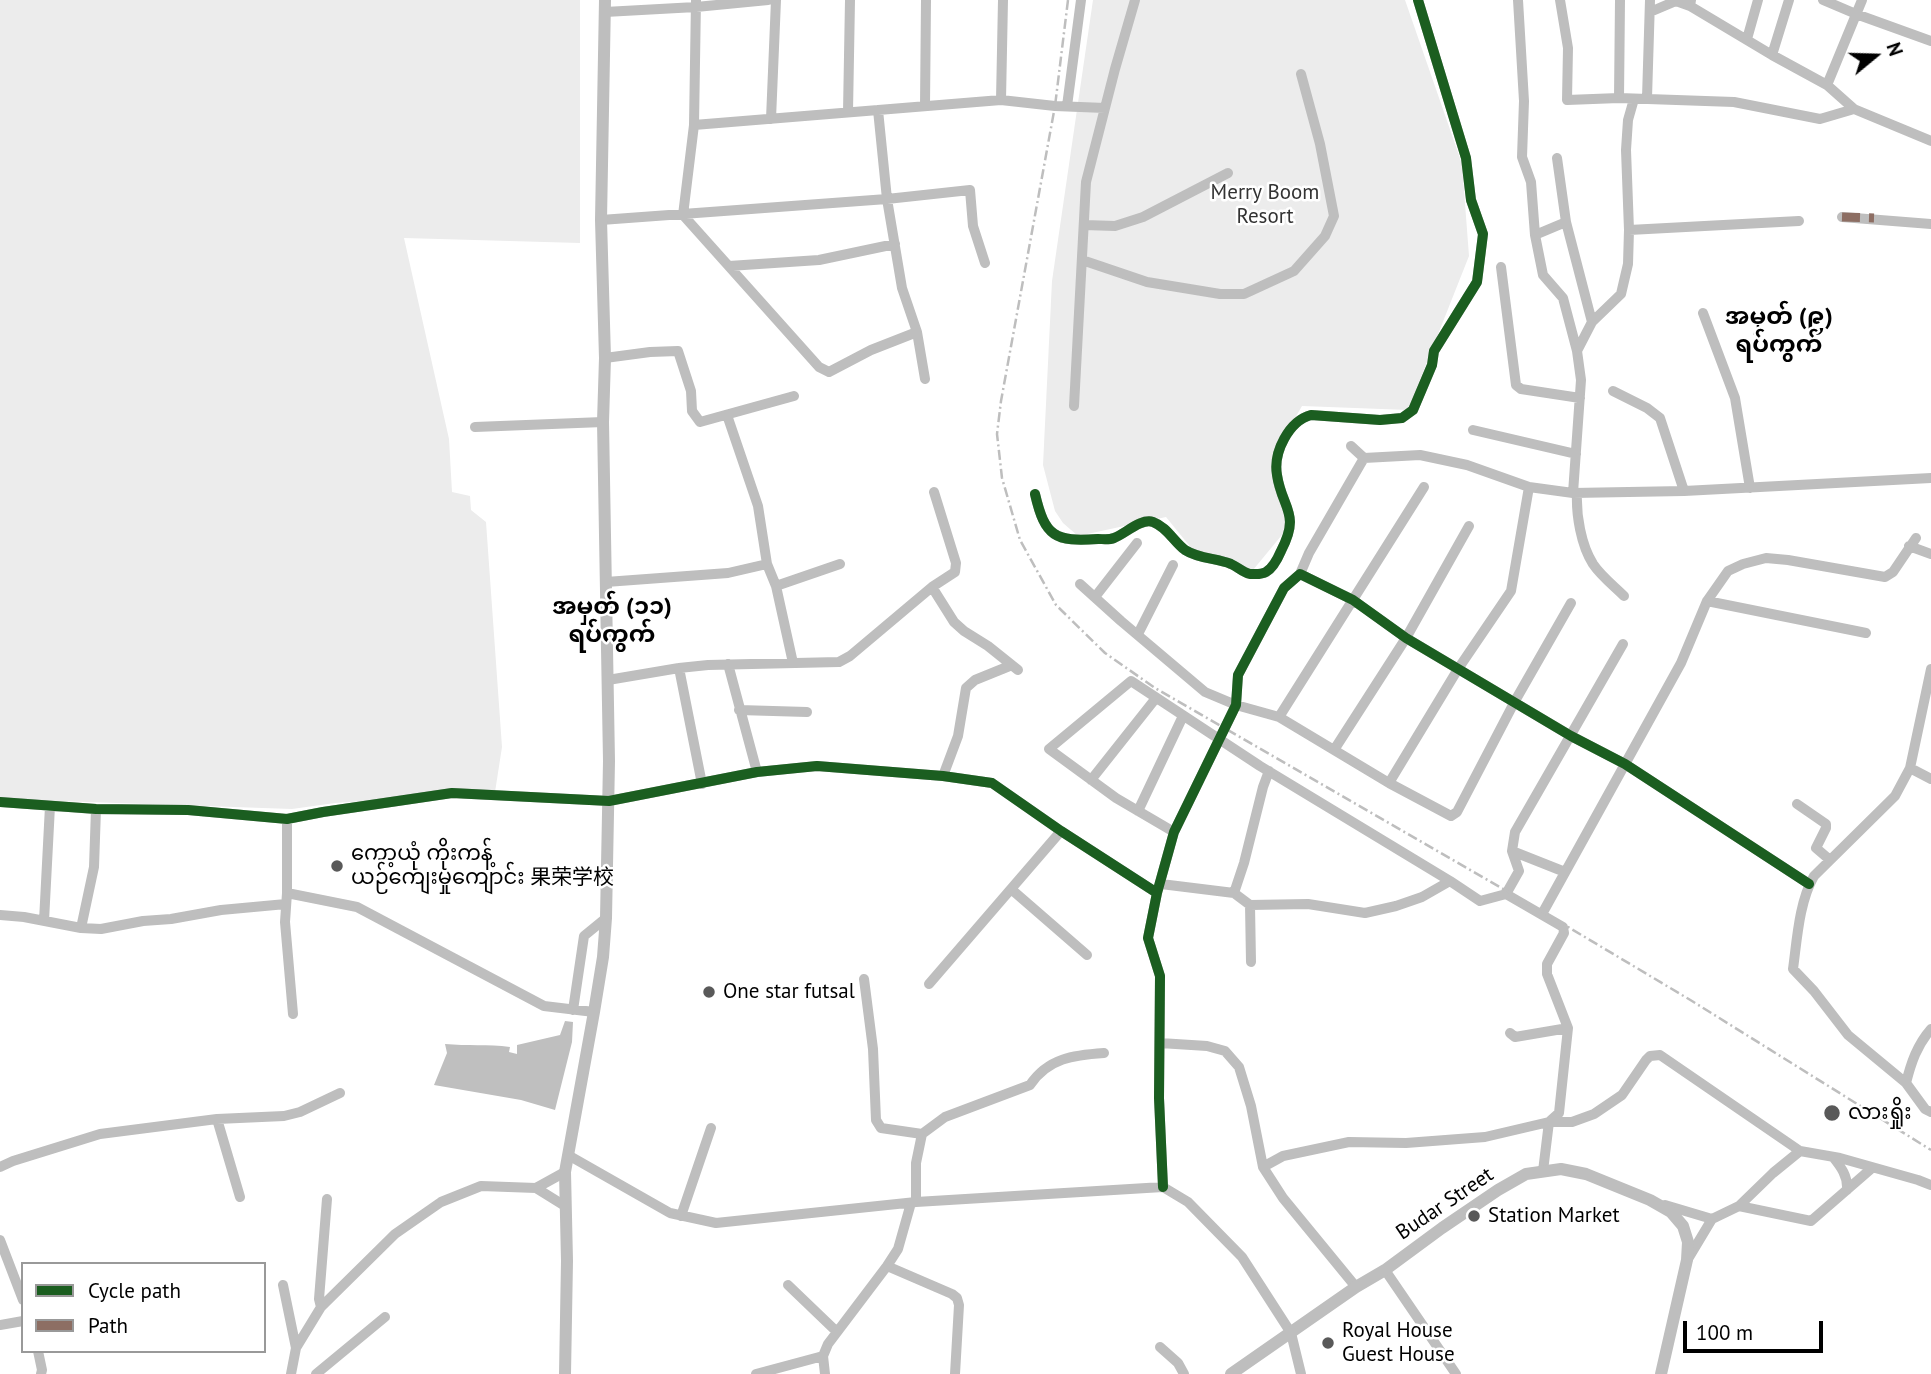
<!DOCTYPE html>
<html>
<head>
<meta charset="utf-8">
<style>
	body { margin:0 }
	#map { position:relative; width:1931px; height:1374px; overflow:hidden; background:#fff; font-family:"PT Sans",sans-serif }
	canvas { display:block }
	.legend { position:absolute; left:21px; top:1262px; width:245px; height:91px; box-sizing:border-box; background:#fff; border:2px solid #999; margin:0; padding:9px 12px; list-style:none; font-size:21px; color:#000 }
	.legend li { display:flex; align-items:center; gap:14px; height:35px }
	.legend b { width:35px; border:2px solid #999 }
	.north { position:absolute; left:1840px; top:21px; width:70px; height:70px; -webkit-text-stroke:5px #fff; paint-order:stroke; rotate:71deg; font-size:19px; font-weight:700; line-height:28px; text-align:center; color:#000 }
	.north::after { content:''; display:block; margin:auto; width:24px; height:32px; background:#000; clip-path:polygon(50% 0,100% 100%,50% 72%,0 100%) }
	.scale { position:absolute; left:1683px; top:1321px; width:140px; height:32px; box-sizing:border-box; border:4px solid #000; border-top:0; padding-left:9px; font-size:21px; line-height:24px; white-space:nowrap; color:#000; -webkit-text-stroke:5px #fff; paint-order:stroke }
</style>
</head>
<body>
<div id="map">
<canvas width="1931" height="1374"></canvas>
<ul class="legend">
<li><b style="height:9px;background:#1b5e20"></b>Cycle path</li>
<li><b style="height:9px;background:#8d6e63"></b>Path</li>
</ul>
<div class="north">N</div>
<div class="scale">100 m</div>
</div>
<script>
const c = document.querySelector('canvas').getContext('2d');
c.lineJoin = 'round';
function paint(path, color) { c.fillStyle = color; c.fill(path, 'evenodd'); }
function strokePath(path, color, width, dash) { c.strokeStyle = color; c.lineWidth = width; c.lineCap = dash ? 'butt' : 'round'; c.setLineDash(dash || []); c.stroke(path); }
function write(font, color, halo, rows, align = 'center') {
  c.font = font + ' "PT Sans","Noto Sans SC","Noto Sans Myanmar",sans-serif'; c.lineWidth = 5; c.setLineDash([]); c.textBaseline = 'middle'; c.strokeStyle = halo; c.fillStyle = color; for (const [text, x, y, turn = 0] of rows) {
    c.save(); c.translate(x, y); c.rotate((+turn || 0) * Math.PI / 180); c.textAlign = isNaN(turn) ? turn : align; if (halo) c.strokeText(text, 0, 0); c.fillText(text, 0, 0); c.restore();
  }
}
paint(new Path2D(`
	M0,0H580V243L404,238L449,439L452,492L470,496L471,510L486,522L502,747L495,792L335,803L292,809L0,799Z
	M1093,0H1405L1462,164L1469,256L1408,410L1302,406L1279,446L1286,530L1253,570L1192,549L1166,517L1078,536L1063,523L1055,511L1043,465L1052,281Z`), '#ececec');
paint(new Path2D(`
	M565,1021L573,1022L572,1042L555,1110L521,1100L434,1085L447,1053L445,1044C467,1046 488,1044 510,1047L509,1052L517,1054V1045L560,1035Z`), '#bfbfbf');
strokePath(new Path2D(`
	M696,0L694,125L683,215L819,367L829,372L871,350L917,332
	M1518,0L1524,101L1522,157L1531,182L1535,235L1566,222
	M1560,0L1568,48L1567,100L1619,98
	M1620,0L1619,98L1734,102L1820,119L1854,109
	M1691,0L1690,6L1772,55L1827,85L1854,109L1931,141
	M1823,0L1856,14L1931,41
	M605,12L696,7L768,0
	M1650,12L1676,1L1690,6
	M1747,39L1758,0
	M1772,55L1789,0
	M1827,85L1862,0
	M1647,98L1650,0
	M1001,100L1003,0
	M925,106L926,0
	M1067,106L1081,0
	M878,110L887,199L902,288L917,332L925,379
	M848,112L850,0
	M771,119L776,0
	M694,125L1001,100L1055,106L1105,108
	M1557,158L1566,222L1592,322
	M1842,217L1931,224
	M601,220L887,199L970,190L973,226L985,263
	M1084,225L1115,226L1143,217L1228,173
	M1629,230L1799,221
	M1535,235L1543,275L1563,298L1577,351L1581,380L1573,493L1684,491L1931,478
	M1082,260L1147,282L1220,294H1244L1294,271L1325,236L1334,216L1320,144L1301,74
	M729,266L819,260L895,244
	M1501,267L1516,385L1521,389L1580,398
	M1703,313L1735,398L1750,488
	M1577,351L1592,322L1621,294L1628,264L1629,230L1626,150L1628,120L1634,99
	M605,358L650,352L678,351L691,391L692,411L700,422L794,396
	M1613,391L1647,408L1660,418L1684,491
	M1074,406L1086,182L1115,69L1135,0
	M727,415L758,506L767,564L776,586L793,663
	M475,427L603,422
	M1473,430L1576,454
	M1351,446L1364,458L1420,455L1467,465L1529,487L1573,493
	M1577,493C1576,515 1581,545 1593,564C1601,576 1614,586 1624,596
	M1035,494C1045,537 1055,542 1098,539C1103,539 1109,540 1114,538C1125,534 1141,518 1153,522C1167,527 1174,542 1185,550C1199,559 1216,558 1231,564C1238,567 1242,572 1250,574C1255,574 1261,575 1266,572C1273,568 1278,558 1281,551C1301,513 1282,509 1277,475C1273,452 1289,421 1311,415L1380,420L1402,418L1413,410L1432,365L1434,351L1477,282L1483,234L1471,200L1466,158L1418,0
	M1909,546L1931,554
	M1300,574L1309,553L1364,458
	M606,582L728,573L767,564
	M1080,584L1121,621L1205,692L1236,705L1279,717L1389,783L1451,816L1457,812L1515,701L1571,603
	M776,586L840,564
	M932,587L954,622L964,631L988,646L1018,670
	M1095,597L1137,543
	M1707,601L1866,633
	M1138,634L1173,565
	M728,664L757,772
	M679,668L702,784
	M1931,669L1910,768L1895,796L1814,876C1799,902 1797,940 1793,969L1814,991L1848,1035L1906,1083L1925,1109L1931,1112
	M608,680L679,668L708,665L839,662L850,656L932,587L955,572L956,563L934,492
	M739,710L807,712
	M1279,717L1424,487
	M1334,750L1406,638L1469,526
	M1910,768L1931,779
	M943,776L958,736L966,688L975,680L1012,665
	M1091,780L1156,698
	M1389,783L1458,669L1511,591L1529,487
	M0,802L96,809L188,810L287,819L323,812L452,793L609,801L757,772L817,766L943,776L992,783L1061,831L1157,893
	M1797,804L1826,824V828L1816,848L1830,860
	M1138,811L1183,716
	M287,819V893L285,922L293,1014
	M1174,832L1116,798L1049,749L1131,681L1260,766L1450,881
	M1512,851L1565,872
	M1161,884L1234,893L1250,905L1308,904L1365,913L1396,906L1422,897L1450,881L1480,901L1506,894L1563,927L1564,933L1547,964V974L1568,1028L1559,1113L1549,1122L1543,1171
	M1011,889L1087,955
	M287,893L357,907L544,1006L594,1012
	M1234,893L1244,863L1263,787L1269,771
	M1506,894L1519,871L1512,851L1515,832L1623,644
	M1250,905L1251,962
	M1542,914L1681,663L1707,601L1728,571L1743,564L1766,558L1788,560L1885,577L1893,572L1916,538
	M0,915L24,917L81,928L101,929L143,921L171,919L221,910L286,904
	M44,921L50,806
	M81,928L94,867L96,809
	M864,979L873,1049L876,1120L881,1128L922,1134
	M929,984L1061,831
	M573,1010L584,936L606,918
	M1510,1033L1515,1037L1521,1036L1568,1028
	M1160,1043L1207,1046L1225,1051L1239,1067L1251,1106L1263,1167L1283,1198L1356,1287
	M1906,1083C1911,1063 1917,1045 1931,1029
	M217,1119L240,1197
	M568,1155L670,1213L716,1223L916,1202L1163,1187L1188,1202L1242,1257L1291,1333L1301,1374
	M1833,1157C1841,1167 1848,1176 1847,1190
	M0,1167L13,1161L100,1134L217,1119L284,1116L300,1112L340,1093
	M1263,1167L1283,1156L1349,1142L1406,1143L1485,1137L1549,1122H1572L1594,1114L1622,1095L1646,1060L1650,1056L1660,1055L1800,1151
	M1163,1187L1159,1098L1160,976L1148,938L1157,893L1174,832L1236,705L1238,675L1284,588L1300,574L1353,600L1406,638L1571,736L1625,764L1809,884
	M916,1202V1163L922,1134L945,1117L1030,1085C1048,1058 1074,1055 1104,1053
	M1665,1205L1712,1219L1739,1206L1773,1173L1800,1151L1840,1158L1918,1180L1931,1185
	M565,1206L536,1188L565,1172
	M1739,1206L1811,1221L1872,1168
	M681,1216L711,1128
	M0,1240L23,1300
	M1688,1259L1712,1219
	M887,1266L952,1294L957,1298L959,1305L955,1374
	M1385,1270L1456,1374
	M283,1285L296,1348
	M788,1285L837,1332
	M321,1307L319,1299L327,1199
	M0,1325L23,1321
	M1160,1347L1178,1363L1184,1374
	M38,1351L42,1370L41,1374
	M291,1374L296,1348L321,1307L395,1234L441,1202L481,1186L536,1188
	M316,1374L385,1317
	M756,1374L823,1356
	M825,1374L823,1356L828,1344L887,1266L898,1249L911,1203`), '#bebebe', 10);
strokePath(new Path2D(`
	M565,1374L567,1261L565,1172L594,1012L603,957L606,918L609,761L603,422L605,358L601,220L605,0
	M1231,1374L1356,1287L1385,1270L1442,1228L1498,1190L1526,1174L1561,1169L1586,1174L1650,1200L1671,1212L1683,1226L1688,1242L1687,1260L1661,1374`), '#bebebe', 12);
strokePath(new Path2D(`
	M1068,0L1055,106L1001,401L997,434L1002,478L1020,540L1056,605L1105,653L1155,688L1543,912L1692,1001L1931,1150`), '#bebebe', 2.5, [10, 3.5, 2, 3.5]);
strokePath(new Path2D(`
	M1842,217L1874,218`), '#8d6e63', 9, [18, 9]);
strokePath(new Path2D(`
	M1035,494C1045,537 1055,542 1098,539C1103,539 1109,540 1114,538C1125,534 1141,518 1153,522C1167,527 1174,542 1185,550C1199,559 1216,558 1231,564C1238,567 1242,572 1250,574C1255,574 1261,575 1266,572C1273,568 1278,558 1281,551C1301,513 1282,509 1277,475C1273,452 1289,421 1311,415L1380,420L1402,418L1413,410L1432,365L1434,351L1477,282L1483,234L1471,200L1466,158L1418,0
	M0,802L96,809L188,810L287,819L323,812L452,793L609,801L757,772L817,766L943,776L992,783L1061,831L1157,893
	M1163,1187L1159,1098L1160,976L1148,938L1157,893L1174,832L1236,705L1238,675L1284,588L1300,574L1353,600L1406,638L1571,736L1625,764L1809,884`), '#1b5e20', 10);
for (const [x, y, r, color] of [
	[337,866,7,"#595959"],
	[709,992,7,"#595959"],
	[1832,1113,9,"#595959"],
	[1474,1216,7,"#595959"],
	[1328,1343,7,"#595959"]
]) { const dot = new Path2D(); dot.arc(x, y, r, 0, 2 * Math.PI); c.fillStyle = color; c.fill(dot); strokePath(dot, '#fff', 2.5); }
write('21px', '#333', '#fff', [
	["Merry Boom",1265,193],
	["Resort",1265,217]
]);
write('21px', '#000', '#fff', [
	["ကော့ယုံ ကိုးကန့်",351,854],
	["ယဉ်ကျေးမှုကျောင်း 果荣学校",351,878],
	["One star futsal",723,992],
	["လားရှိုး",1848,1113],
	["Station Market",1488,1216],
	["Royal House",1342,1331],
	["Guest House",1342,1355]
], 'left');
write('21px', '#000', '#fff', [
	["Budar Street",1445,1204,-34]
]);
write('bold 24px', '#000', '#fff', [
	["အမှတ် (၉)",1779,317],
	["ရပ်ကွက်",1779,345],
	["အမှတ် (၁၁)",612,607],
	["ရပ်ကွက်",612,635]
]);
</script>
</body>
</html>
